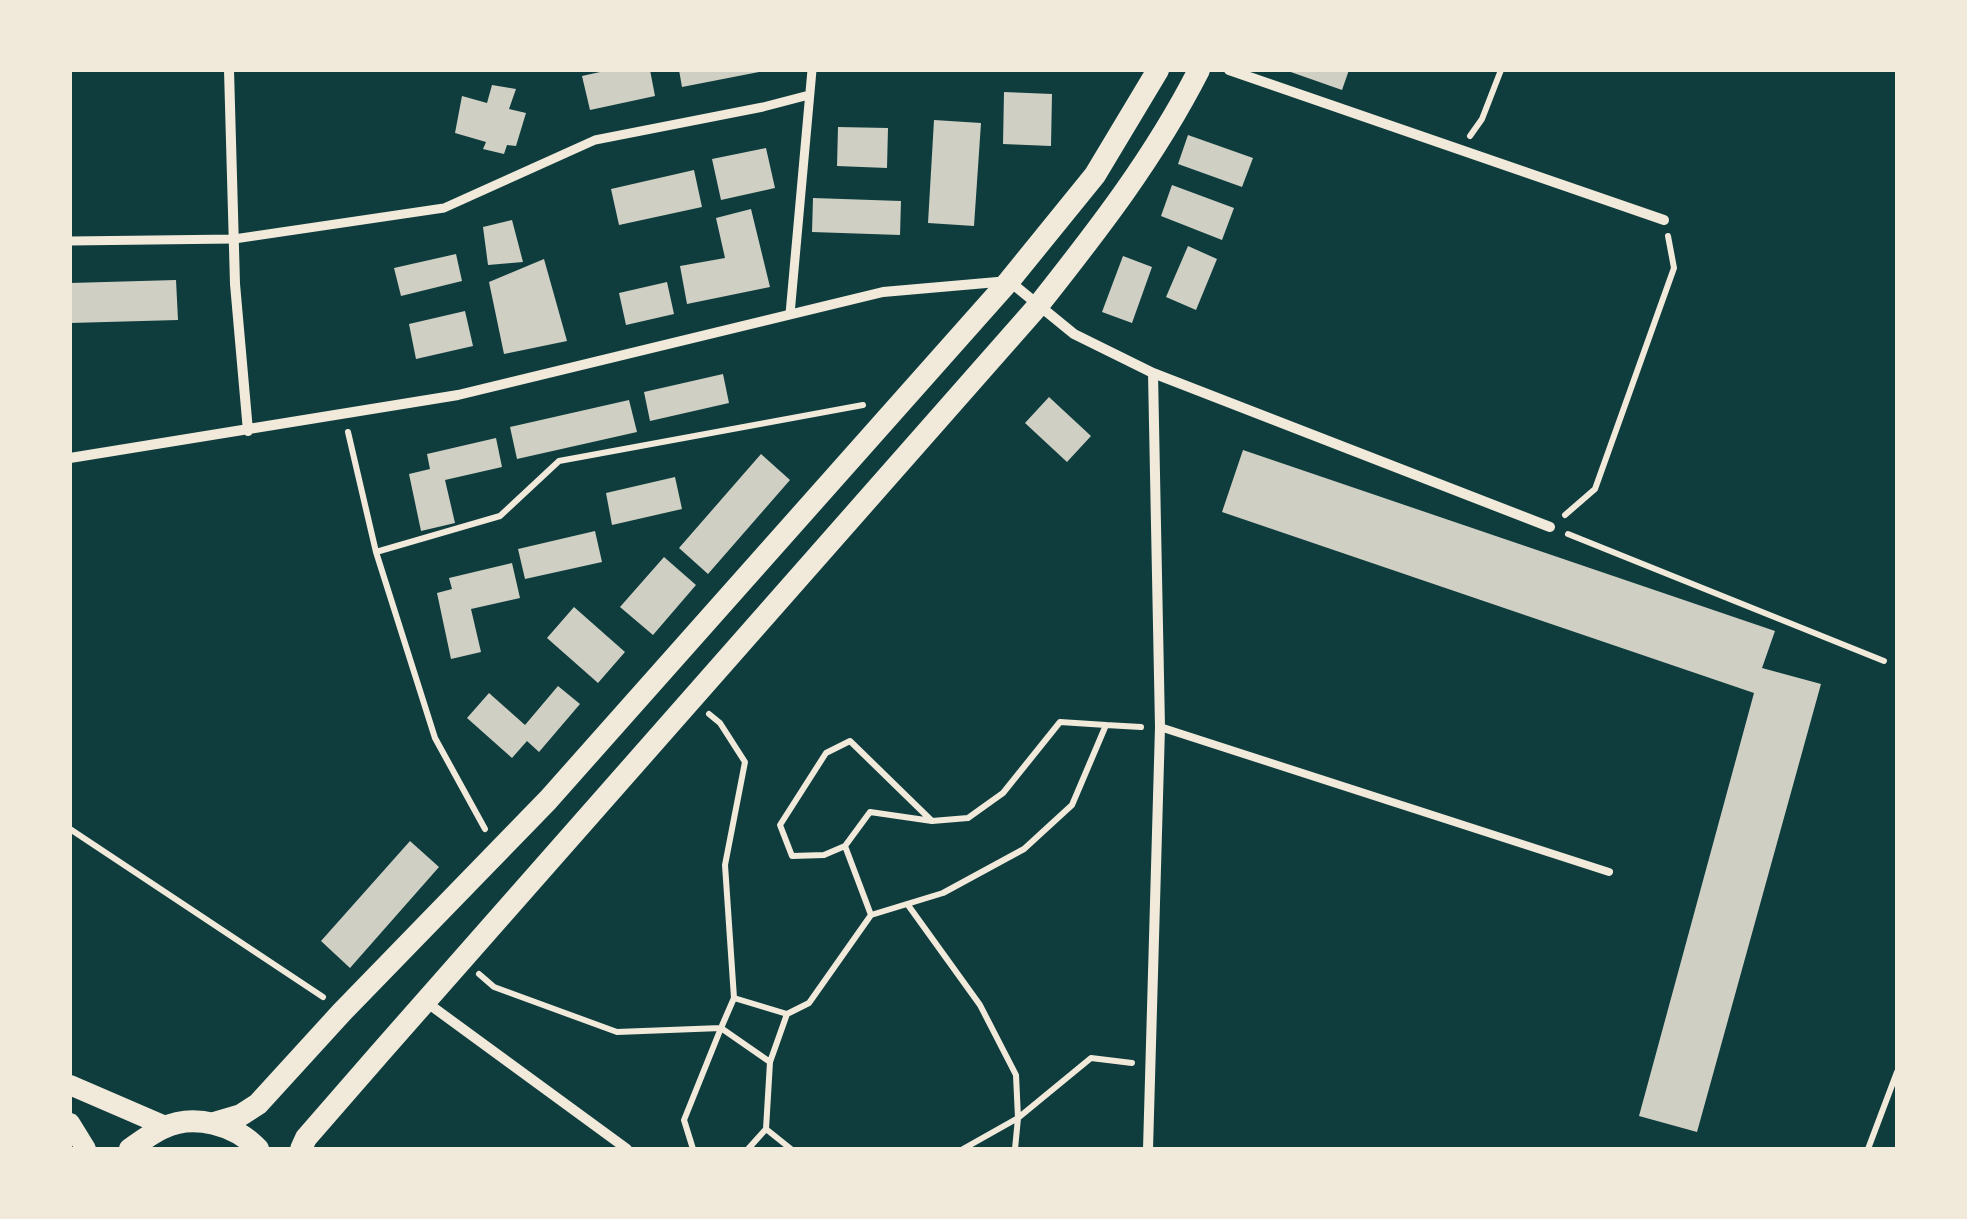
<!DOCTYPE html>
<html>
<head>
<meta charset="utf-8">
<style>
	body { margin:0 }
	#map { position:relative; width:1967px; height:1219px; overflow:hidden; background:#0f3d3e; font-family:Merriweather,serif }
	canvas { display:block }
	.frame { position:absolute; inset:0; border:72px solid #f1e9da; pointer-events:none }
</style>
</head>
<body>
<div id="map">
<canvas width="1967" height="1219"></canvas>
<div class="frame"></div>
</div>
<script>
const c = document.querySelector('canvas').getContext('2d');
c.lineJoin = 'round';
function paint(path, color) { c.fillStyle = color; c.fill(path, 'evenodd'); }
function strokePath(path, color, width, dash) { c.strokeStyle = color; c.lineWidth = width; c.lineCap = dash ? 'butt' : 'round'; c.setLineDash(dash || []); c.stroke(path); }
paint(new Path2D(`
	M609,70H650L655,96L590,110L582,76Z
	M679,70H759V72L682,87Z
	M1285,70H1349L1342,90Z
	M492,85L516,89L509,109L526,113L516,146L507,145L504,154L483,149L486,142L455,133L462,96L487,103Z
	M1004,92L1052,94L1051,146L1003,144Z
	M934,120L981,123L974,226L928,223Z
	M838,127L888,128L887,168L837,166Z
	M1188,135L1253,158L1242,187L1178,164Z
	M766,148L775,188L721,200L712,159Z
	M694,170L702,207L619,225L611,189Z
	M1172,185L1234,208L1222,240L1161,216Z
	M813,198L901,201L900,235L812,232Z
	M751,209L770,287L687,304L680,266L725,258L716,218Z
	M512,220L523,262L488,265L483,227Z
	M1188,246L1217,259L1196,310L1166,297Z
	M456,254L462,281L401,296L394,268Z
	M1123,256L1152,267L1132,323L1102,312Z
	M544,259L567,341L504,354L489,282Z
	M176,280L178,320L70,323V283Z
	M667,282L674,314L626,325L619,293Z
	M465,311L473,346L416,359L409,324Z
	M723,374L729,403L650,421L644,392Z
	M1049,397L1091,436L1067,462L1025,423Z
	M629,400L637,432L517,459L510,427Z
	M496,438L502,467L445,480L455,523L421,531L409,474L430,469L427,454Z
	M1243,450L1775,631L1762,668L1821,684L1697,1132L1639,1116L1754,693L1222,512Z
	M761,454L790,480L708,574L679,548Z
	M675,477L682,509L612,525L606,493Z
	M595,531L602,562L525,579L518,549Z
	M664,557L696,585L653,635L620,607Z
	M512,563L520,598L471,609L481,652L451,659L437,593L452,589L449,578Z
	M574,607L625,652L598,683L547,638Z
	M558,686L580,704L539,752L527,741L512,758L467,718L489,693L525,725Z
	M410,841L439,867L350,968L321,941Z`), '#cfcfc3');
strokePath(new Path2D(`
	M1470,136L1482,119L1501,70
	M348,432L376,552
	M1565,515L1595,489L1674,268L1668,236
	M1568,534L1884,661
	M932,821L968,818L1003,793L1060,722L1106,725
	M70,829L323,997
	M485,829L435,738L376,552L500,516L559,461L863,405
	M908,905L980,1005L1016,1075L1018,1118L1015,1149
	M871,915L943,893L1024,849L1072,805L1106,725L1141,727
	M479,974L494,987L617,1032L721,1028L734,998L725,865L745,762L720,723L709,714
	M734,998L787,1014L770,1062
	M787,1014L809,1003L871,915L845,846L824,855L792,856L780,825L826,753L850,741L932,821L870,812L845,846
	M766,1129L791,1149
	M693,1149L684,1120L721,1028L770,1062L766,1129L748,1149
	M963,1149L1018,1118L1091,1058L1132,1063
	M1868,1149L1897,1072`), '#f1e9da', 6);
strokePath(new Path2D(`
	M1160,727L1609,872`), '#f1e9da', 8);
strokePath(new Path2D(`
	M70,241L234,239L444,208L595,140L763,107L809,95
	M790,314L812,70`), '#f1e9da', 9);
strokePath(new Path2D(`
	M229,70L235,284L248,431
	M1229,70L1664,220
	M70,458L458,395L883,292L1009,281L1074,334L1153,373L1550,527
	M426,1002L627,1149
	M1148,1149L1160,727L1153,373`), '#f1e9da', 10);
strokePath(new Path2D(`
	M70,1085L165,1126
	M70,1123L86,1149`), '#f1e9da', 20);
strokePath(new Path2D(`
	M214,1123L241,1115L258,1104L342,1012L548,800L1009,281L1095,175L1158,70
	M130,1149C140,1142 152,1133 163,1128C194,1113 236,1125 258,1149
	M301,1149L306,1138L380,1053L1037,307C1098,230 1154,158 1199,70`), '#f1e9da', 22);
</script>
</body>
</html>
